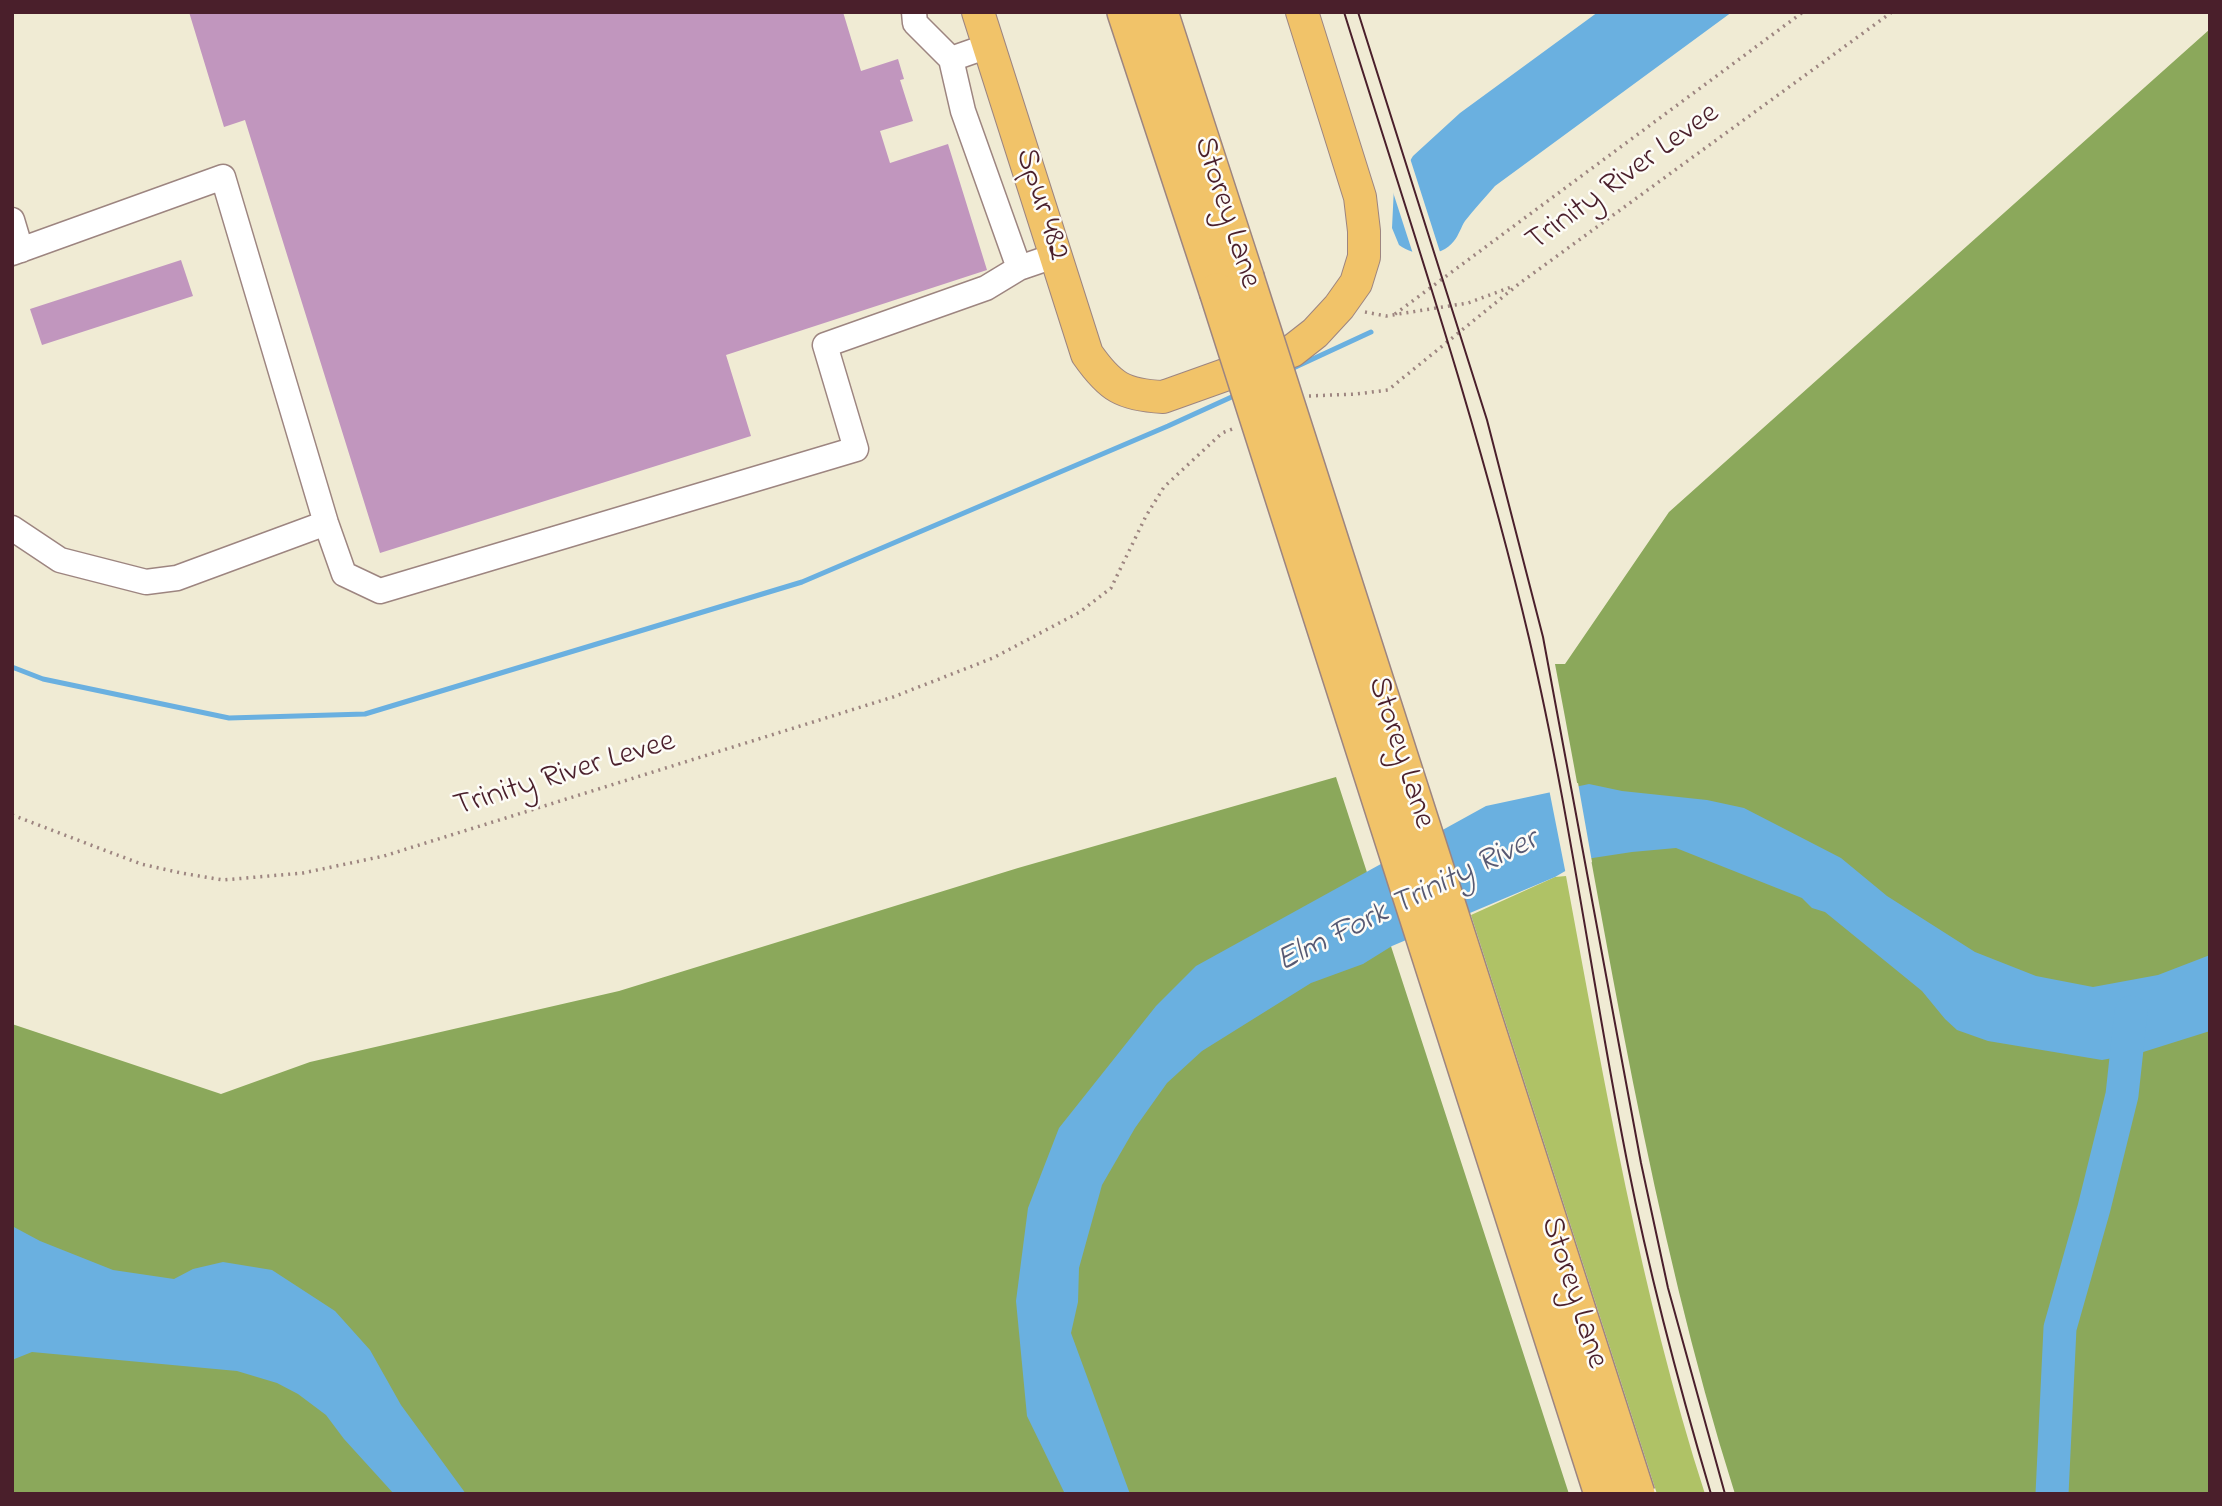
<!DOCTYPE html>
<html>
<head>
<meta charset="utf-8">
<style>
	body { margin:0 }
	#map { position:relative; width:2222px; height:1506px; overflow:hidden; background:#f0ebd4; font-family:"Indie Flower",sans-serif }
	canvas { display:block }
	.frame { position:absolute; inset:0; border:14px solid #4a1f2b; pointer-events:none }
</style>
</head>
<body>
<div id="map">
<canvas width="2222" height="1506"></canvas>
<div class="frame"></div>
</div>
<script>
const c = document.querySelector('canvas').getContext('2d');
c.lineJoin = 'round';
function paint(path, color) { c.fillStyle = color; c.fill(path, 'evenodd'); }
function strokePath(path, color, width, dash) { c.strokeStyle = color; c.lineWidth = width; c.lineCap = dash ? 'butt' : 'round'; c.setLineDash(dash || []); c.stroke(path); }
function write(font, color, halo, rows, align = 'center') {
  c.font = font + ' "Indie Flower",sans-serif'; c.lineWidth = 5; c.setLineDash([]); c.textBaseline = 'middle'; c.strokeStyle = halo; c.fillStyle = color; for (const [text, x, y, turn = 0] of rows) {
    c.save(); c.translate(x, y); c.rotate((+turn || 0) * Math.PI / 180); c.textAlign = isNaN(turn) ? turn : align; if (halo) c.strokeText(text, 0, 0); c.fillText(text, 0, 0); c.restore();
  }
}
paint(new Path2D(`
	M1566,876C1605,1085 1640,1291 1705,1494H1657L1471,915L1555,877Z`), '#afc266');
paint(new Path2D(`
	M2210,29V1494H1735C1650,1224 1608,942 1555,664H1565L1669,512Z
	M1336,777L1569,1494H12V1024L221,1094L310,1062L619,991L1018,868Z`), '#8ba85b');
paint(new Path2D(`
	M1598,12H1732L1495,186C1485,198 1474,209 1465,221C1461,227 1459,235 1454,241C1441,258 1415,257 1399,245L1392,228L1394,187L1413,156L1460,113Z
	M1589,784L1622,791L1707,800L1744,808L1841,858L1887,896L1975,952L2036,976L2093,987L2158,975L2210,955V1031L2140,1053L2102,1060L1988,1041L1957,1030L1945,1019L1922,991L1825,912L1812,908L1802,898L1676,848L1632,852L1586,859L1555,877L1392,946L1363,964L1311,983L1202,1051L1167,1083L1135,1128L1102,1185L1079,1268L1078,1302L1071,1333L1130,1494H1065L1027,1416L1016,1301L1028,1208L1059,1128L1156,1006L1196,966L1486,806Z
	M12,1226L40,1241L113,1270L174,1279L193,1269L223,1262L272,1270L335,1311L370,1350L401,1405L466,1494H394L344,1439L326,1415L298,1394L277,1383L237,1371L32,1352L12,1360Z`), '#6ab0e0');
paint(new Path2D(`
	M1409,155L1441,255L1439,256L1414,257L1391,186Z
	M1578,783L1592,862L1566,875L1549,789Z`), '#f0ebd4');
strokePath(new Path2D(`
	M1289,370L1371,332
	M12,667L43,679L229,718L365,714L802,582L1168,426L1236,395`), '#6ab0e0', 5);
strokePath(new Path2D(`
	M2052,1494L2060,1328L2094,1208L2122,1095L2131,1012`), '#6ab0e0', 33);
paint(new Path2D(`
	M189,12H843L861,71L898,59L904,79L900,80L913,121L880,131L890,163L948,144L987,270L726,355L751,436L380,553L245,120L224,127Z
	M181,260L193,296L42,345L30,309Z`), '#c196be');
const minor = new Path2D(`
	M914,12L915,23L951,59
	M988,46L951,59L963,111L1019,268L1057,255
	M12,220L21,250
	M12,253L223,177L326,523L344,574L380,591L856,449L825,345L986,288L1019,268
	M12,528L60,560L146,582L177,578L326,523`);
const major = new Path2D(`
	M978,12L1087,354C1110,387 1123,395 1163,397L1292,351L1315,333L1339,307L1356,283L1364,257V231L1360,197L1302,12`);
const highway = new Path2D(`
	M1125,12L1217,291
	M1160,12L1246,277`);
strokePath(minor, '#9d8580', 27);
strokePath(major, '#9d8580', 34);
strokePath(highway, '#9d8580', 38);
strokePath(new Path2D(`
	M1365,312L1386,316L1468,303L1514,286
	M1395,314L1803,12
	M1309,396L1356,394L1388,390L1520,283L1892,12
	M12,815L141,864L181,873L223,880L303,873L384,856L893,697L993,658L1080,612L1111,588L1146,516L1164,487L1222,433L1235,428`), '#9d8580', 3.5, [2, 5]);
strokePath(minor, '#fff', 24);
strokePath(major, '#f1c369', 32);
strokePath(highway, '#f1c369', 35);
strokePath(new Path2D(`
	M1344,12C1409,220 1479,426 1529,638C1570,812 1593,991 1628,1166C1650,1277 1679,1386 1711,1494
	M1358,12L1487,420L1543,637L1641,1163L1668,1288L1725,1494`), '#4a1f2b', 2);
const highwayBridge = new Path2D(`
	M1246,277L1637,1494
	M1217,291L1602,1494`);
strokePath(highwayBridge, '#9d8580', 38, []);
strokePath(highwayBridge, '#f1c369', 35);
write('32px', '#4a1f2b', '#fdfcf7', [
	["Trinity River Levee",1624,179,-36],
	["Spur 482",1040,205,72],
	["Storey Lane",1225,213,72],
	["Storey Lane",1399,753,72],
	["Trinity River Levee",565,776,-17],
	["Storey Lane",1572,1293,72]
]);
write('italic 33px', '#575973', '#fdfcf7', [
	["Elm Fork Trinity River",1408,903,-26]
]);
</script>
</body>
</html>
